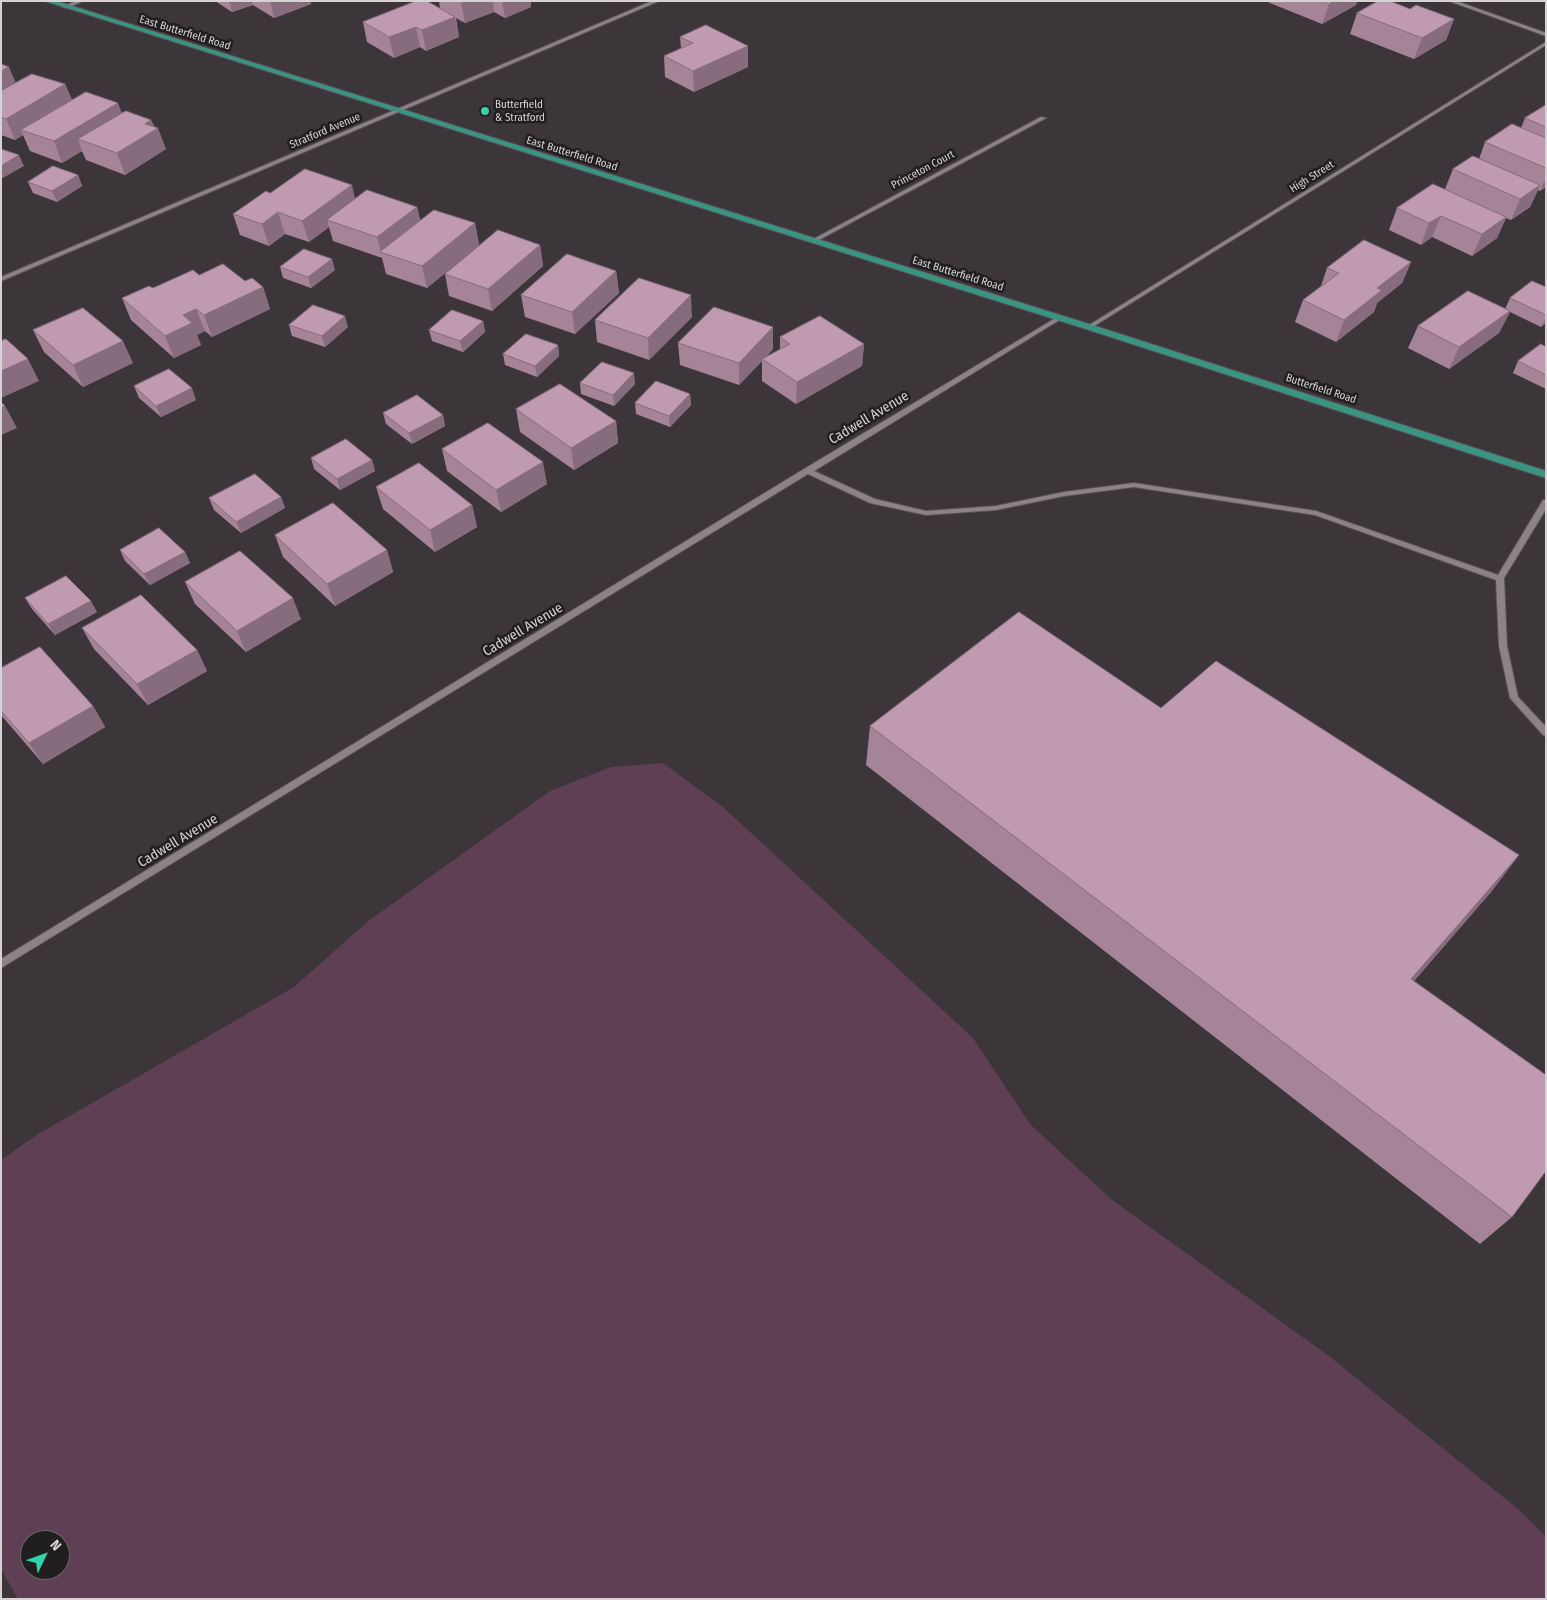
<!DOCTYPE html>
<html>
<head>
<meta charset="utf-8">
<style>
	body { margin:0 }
	#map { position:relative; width:1547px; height:1600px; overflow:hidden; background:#3c3539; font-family:"Fira Sans Condensed",sans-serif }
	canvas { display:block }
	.frame { position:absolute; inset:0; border:2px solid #d7d3d5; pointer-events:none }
	.north { position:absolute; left:20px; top:1530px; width:50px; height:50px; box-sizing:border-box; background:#211e20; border:1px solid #6a6668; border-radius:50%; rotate:48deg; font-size:14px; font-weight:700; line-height:20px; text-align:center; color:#d7d3d5 }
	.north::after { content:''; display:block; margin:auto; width:18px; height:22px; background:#30d4aa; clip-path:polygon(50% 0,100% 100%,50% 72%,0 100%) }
</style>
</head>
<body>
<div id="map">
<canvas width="1547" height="1600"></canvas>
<div class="frame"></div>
<div class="north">N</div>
</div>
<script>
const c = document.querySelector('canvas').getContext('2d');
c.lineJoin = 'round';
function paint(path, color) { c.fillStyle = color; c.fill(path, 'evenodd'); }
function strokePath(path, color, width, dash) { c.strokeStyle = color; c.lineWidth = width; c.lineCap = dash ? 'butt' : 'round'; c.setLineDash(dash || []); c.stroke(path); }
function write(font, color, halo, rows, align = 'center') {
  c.font = font + ' "Fira Sans Condensed",sans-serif'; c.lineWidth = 5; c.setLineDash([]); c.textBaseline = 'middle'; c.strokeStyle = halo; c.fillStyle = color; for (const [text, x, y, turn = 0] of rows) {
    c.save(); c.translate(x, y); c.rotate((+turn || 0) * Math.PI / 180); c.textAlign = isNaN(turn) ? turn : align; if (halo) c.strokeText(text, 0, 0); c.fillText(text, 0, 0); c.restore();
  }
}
paint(new Path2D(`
	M663,763L723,807L973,1038L1030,1124L1111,1199L1329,1356L1518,1509L1546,1537V1599H18L1,1569V1160L38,1134L294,987L367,922L550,791L611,767ZM30,1540H60V1570H30Z`), '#5e3f53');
const minor = new Path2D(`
	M76,1H83L67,8L62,7Z
	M652,1H659L1,281V277Z
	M1449,1H1456L1546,33V36Z
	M1546,42V45L1091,328L1089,329L1086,327Z
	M1041,117L1046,118L815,242L810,241Z
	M1059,316L1061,317V319L814,471L875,499L926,511L996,506L1064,492L1134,483L1316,511L1498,575L1543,500H1546V509L1504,578L1507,646L1518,697L1546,727V736L1543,735L1510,698L1499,646L1496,580L1315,515L1134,487L1064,496L996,510L926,515L870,503L808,474L1,968V959L804,469Z`);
const major = new Path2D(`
	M45,1H56L1092,325L1546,471V478L1086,329Z`);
strokePath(minor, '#595457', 2);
strokePath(major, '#595457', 2);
paint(minor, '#8b8388');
paint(major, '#399582');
paint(new Path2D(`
	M215,1H310L311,4L274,18L253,5L232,12Z
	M439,1H531V7L505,18L494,12L465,23L456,18L459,37L426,51L420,47L394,58L367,42L363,22L440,9Z
	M1265,1H1357L1356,5L1322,24Z
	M1410,9L1454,19L1446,40L1414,59L1350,34L1357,13Z
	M680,37L748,46V67L694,92L665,77L664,56L681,48Z
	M1,64L16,83L65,84L72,100L151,120L154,126L166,149L125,175L86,160L82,151L62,163L30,151L23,135L15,140L1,135Z
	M1546,105V187L1540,191L1538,190L1530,207L1511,220L1506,218L1497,238L1472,256L1432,237L1421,245L1389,230L1397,208L1445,189L1453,169L1479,159L1485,142L1521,128L1525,118Z
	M78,175L82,186L57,202L33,193L28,182Z
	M270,193L355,199L417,207L420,220L475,223L479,245L427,288L386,274L382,258L333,241L329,227L309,242L285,234L269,246L240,235L233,214Z
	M540,245L543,266L492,311L449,296L445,274Z
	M1411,262L1402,283L1377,303L1374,312L1336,342L1295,322L1303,300L1321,286L1327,268Z
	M280,267L335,270L311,288L283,278Z
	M616,271L619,293L575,334L525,317L521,295Z
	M199,275L245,281L263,287L270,309L212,337L205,331L197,335L201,345L174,358L131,320L122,298Z
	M1546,287V323L1541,327L1510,312L1499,333L1449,369L1408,348L1418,326L1505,309L1510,298Z
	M692,317L649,360L597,342L595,320Z
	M483,321L485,332L463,352L432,341L429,330Z
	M289,325L348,327L325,347L292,336Z
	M773,327V349L766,357L780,349V337L864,344L862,366L796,404L762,381V361L739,385L680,365L678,343Z
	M33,330L133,363L83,387L44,352Z
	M558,345L559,356L537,377L505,365L503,354Z
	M1546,347V389L1513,373L1518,361Z
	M580,383L635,384L614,406L581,394Z
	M134,386L196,400L161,417L139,398Z
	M690,394L691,405L670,427L636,414L635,403Z
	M516,409L616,421L618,443L574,470L520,432Z
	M383,413L443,415L445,426L412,444L386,424Z
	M442,449L547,484L501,512L447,471Z
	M311,458L372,460L375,471L340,490L314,469Z
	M376,487L472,505L477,527L435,552L383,509Z
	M281,497L285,508L241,533L214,510L209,498Z
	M275,535L387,550L393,572L335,606L283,557Z
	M120,550L185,552L190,563L150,585L125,561Z
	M185,582L301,619L246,652L195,604Z
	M25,598L97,612L55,635L32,609Z
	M82,628L197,650L207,671L148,705L94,649Z
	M1,668L93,706L105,727L43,764L1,715Z
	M1161,708L1519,855L1491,892L1414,981L1512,1217L1480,1244L866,765L870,726Z`), '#a58498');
paint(new Path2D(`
	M229,1H252L253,5L232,12Z
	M270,1H310L311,4L274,18Z
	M466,1H493L494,12L465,23L461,3Z
	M502,1H531V7L505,18Z
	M1333,1H1357L1356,5L1322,24L1329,4Z
	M455,17L459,37L426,51L422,30Z
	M1454,19L1446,40L1414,59L1422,38Z
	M416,27L420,47L394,58L389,37Z
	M748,46V67L694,92L693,71Z
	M9,67L18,88L1,97V71Z
	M65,84L74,106L21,130L23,135L15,140L6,119Z
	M118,103L126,124L78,139L82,151L62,163L54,141Z
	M151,120L155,130L158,128L166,149L125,175L117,153L145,124Z
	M19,155L24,166L1,179V166Z
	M78,175L82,186L57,202L52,191Z
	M1546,178V187L1540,191Z
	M352,185L357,207L327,220L329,227L309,242L302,221Z
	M1540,185L1530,207L1511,220L1520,199Z
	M417,207L422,228L381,252L377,237Z
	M278,212L285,234L269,246L262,224Z
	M1441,216L1432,237L1421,245L1429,223Z
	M1506,217L1497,238L1472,256L1482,234Z
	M475,223L479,245L427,288L422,266Z
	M540,245L543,266L492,311L488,289Z
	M332,259L335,270L311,288L308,277Z
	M1411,262L1402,283L1377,303L1374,312L1336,342L1344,320L1377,288Z
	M616,271L619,293L575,334L572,312Z
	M263,287L270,309L212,337L204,315Z
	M691,295L692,317L649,360L648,338Z
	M196,309L205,331L197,335L201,345L174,358L165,336L183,315Z
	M1510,311L1499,333L1449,369L1459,347Z
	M345,316L348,327L325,347L322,336Z
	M1546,318V323L1541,327Z
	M483,321L485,332L463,352L460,341Z
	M773,327V349L763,360L762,359V361L739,385V363Z
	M123,341L133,363L83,387L73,365Z
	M864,344L862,366L796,404L797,382Z
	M558,345L559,356L537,377L535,366Z
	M28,359L39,381L1,398V371Z
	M634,373L635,384L614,406L613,395Z
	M192,388L196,400L161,417L156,406Z
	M690,394L691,405L670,427L669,416Z
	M5,406L17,428L1,435V408Z
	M443,415L445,426L412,444L409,433Z
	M616,421L618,443L574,470L571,448Z
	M372,460L375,471L340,490L337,479Z
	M543,462L547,484L501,512L496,490Z
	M281,497L285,508L241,533L236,522Z
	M472,505L477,527L435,552L430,530Z
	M387,550L393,572L335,606L327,584Z
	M185,552L190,563L150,585L144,574Z
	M293,598L301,619L246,652L237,631Z
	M91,601L97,612L55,635L48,624Z
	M197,650L207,671L148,705L137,684Z
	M93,706L105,727L43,764L29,743Z
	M1519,855L1491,892L1386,1013L1411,979Z`), '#866c7c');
const building = new Path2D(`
	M416,1H427L455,17L422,30L416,27L389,37L363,22Z
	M1323,1H1333L1329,4Z
	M1378,1H1390L1410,9L1416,5L1454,19L1422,38L1357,13Z
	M706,25L748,46L693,71L664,56L693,43L680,37Z
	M1,64L9,67L1,71Z
	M32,74L65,84L6,119L1,117V91Z
	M86,92L118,103L54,141L21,130Z
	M1546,105V127L1525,118Z
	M126,111L151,120L145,124L158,128L117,153L78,139Z
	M1512,124L1546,138V168L1485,142Z
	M1,149L19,155L1,166Z
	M1473,156L1540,185L1520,199L1453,169Z
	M53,166L78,175L52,191L28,182Z
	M305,169L352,185L302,221L278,212L262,224L233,214L266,191L270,193Z
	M1433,184L1506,217L1482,234L1441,216L1429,223L1397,208Z
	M367,190L417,207L377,237L327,220Z
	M434,210L475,223L422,266L380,252Z
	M498,230L540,245L488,289L445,274Z
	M1364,240L1411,262L1377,288L1382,290L1344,320L1303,300L1339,273L1327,268Z
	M304,249L332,259L308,277L280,267Z
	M567,254L616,271L572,312L521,295Z
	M223,264L245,281L252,278L263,287L204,315L196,309L183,315L192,323L165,336L122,298L149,286L153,288L193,270L199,275Z
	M639,278L691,295L648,338L595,320Z
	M1532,281L1546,287V315L1510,298Z
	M1468,291L1510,311L1459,347L1418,326Z
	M313,305L345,316L322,336L289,325Z
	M714,307L773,327L739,363L678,343Z
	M83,308L123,341L73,365L33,330Z
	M452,310L483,321L460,341L429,330Z
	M820,316L864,344L797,382L762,359L790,344L780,337Z
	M526,334L558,345L535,366L503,354Z
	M6,339L28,359L1,371V341Z
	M1541,344L1546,347V375L1518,361Z
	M602,362L634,373L613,395L580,383Z
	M169,369L192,388L156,406L134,386Z
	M656,381L690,394L669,416L635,403Z
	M560,384L616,421L571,448L516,409Z
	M417,395L443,415L409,433L383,413Z
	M1,402L5,406L1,408Z
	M488,423L543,462L496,490L442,449Z
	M346,439L372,460L337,479L311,458Z
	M419,463L472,505L430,530L376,487Z
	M255,474L281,497L236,522L209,498Z
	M333,503L387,550L327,584L275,535Z
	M159,528L185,552L144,574L120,550Z
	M240,551L293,598L237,631L185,582Z
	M66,576L91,601L48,624L25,598Z
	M141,595L197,650L137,684L82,628Z
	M1019,612L1161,708L1216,661L1519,855L1411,979L1546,1075V1171L1512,1217L870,726Z
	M40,647L93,706L29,743L1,711V668Z`);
paint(building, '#c09ab1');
strokePath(building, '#866c7c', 1);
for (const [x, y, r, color] of [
	[485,111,5,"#30d4aa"]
]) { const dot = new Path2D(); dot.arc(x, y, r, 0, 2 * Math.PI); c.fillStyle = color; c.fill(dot); strokePath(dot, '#211e20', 2); }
write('11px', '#d7d3d5', '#211e20', [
	["East Butterfield Road",185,33,17],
	["Stratford Avenue",325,131,-23],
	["East Butterfield Road",572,154,17],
	["Princeton Court",923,170,-28],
	["High Street",1312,177,-32],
	["East Butterfield Road",958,274,17],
	["Butterfield Road",1321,389,18]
]);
write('11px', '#d7d3d5', '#211e20', [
	["Butterfield",495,105],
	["& Stratford",495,118]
], 'left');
write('14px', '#d7d3d5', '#211e20', [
	["Cadwell Avenue",869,418,-31],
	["Cadwell Avenue",523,630,-31],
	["Cadwell Avenue",178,841,-31]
]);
</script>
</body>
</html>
